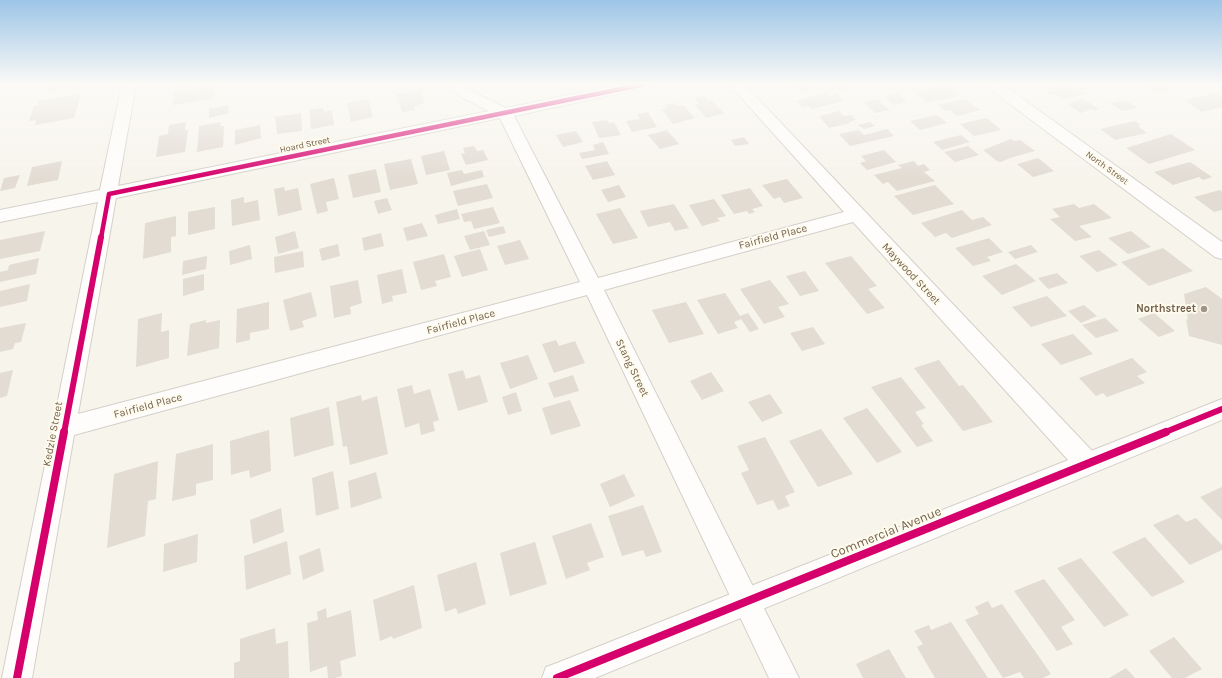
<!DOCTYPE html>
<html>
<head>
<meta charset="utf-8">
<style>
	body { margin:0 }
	canvas { display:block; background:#f7f4ec }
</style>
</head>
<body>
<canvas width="1222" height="678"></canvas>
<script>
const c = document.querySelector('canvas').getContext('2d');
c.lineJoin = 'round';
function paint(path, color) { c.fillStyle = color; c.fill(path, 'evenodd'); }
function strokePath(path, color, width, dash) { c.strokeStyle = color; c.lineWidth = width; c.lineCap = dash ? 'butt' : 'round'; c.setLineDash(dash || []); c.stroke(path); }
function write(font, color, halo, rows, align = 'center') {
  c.font = font + ' Karla,sans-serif'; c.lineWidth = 4; c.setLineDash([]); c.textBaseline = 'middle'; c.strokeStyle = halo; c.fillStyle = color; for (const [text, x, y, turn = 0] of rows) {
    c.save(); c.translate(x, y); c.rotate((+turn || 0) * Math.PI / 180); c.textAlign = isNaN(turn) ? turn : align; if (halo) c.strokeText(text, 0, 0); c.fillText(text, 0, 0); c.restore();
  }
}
paint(new Path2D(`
	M49,84H85L84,86L46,92Z
	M178,84H198V85L178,89Z
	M800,84H807L812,89L798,92L792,86Z
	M842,84H847L851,89L839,91L833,86Z
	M945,84L960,96L927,102L914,92Z
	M1061,84H1071L1085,94L1064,99L1055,94L1052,95L1047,92L1051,91L1047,88Z
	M1142,84H1169L1167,85L1172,88L1157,93Z
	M215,85L214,98L173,105L174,92Z
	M420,90L425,103L414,106L415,110L402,112L396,94Z
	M827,92L830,96L837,94L844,101L812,109L809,106L803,107L796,101Z
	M897,93L907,102L894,105L884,96Z
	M1215,93L1222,97V107L1202,112L1188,103L1190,102L1186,100Z
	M81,94L74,118L35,125L36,120L29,121L34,106L38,105L39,101Z
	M704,96L709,101L712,100L724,113L706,118L695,105L699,104L694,98Z
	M368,99L373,117L351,122L347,103Z
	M877,99L889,110L875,113L864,102Z
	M965,99L980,110L957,116L950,110L946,111L938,105Z
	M1083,99L1099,109L1094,111L1091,109L1081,113L1068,104Z
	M1125,100L1137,108L1122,111L1110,103Z
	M675,103L678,106L683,105L695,118L673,124L662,109L667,108L664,105Z
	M228,105L229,113L209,118V109Z
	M323,108L324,112L332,110L334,125L311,129L309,110Z
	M839,111L844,116L851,115L856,120L849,122L850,123L829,128L819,116Z
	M648,112L657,127L632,132L626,121L640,119L637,114Z
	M301,113L302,131L277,134L275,117Z
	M937,115L947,123L920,130L910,121Z
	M987,118L1001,130L974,136L960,124Z
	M607,120L609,123L614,122L621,135L599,138L592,122Z
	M1135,121L1141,125L1138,126L1147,133L1115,140L1100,129Z
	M186,122L185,130H188L185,152L156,157L159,136L168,134L169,125Z
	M221,122L220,126H224L223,147L197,152L199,126Z
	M870,122L875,126L864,129L858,125Z
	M260,125L261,138L235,145V130Z
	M887,129L894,136L850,146L839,134L859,130L864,135Z
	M667,130L679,144L660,149L648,135Z
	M576,131L583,142L563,147L556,135Z
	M1171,134L1195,150L1149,164L1126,148Z
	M961,135L970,142L942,150L933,142Z
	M744,137L749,144L735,146L731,140Z
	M1011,139L1014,141L1020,140L1035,151L1010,158L1001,162L997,161L983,150Z
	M603,142L609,154L582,159L579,153L595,150L593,145Z
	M474,146L477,151L483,150L488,160L466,165L461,154L465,153L463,148Z
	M968,146L979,155L955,162L944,152Z
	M884,150L896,162L867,170L860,163L866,161L861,156Z
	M444,151L450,170L426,175L421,156Z
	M1038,158L1054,171L1033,177L1017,164Z
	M411,159L418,184L390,190L384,164Z
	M62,161L58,180L27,186L32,167Z
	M607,161L615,175L593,180L585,166Z
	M914,161L918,166L924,164L930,170L924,172L935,181L897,191L888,182L883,184L874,175L902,168L898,165Z
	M1190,162L1212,177L1203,180L1199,177L1173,185L1154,172Z
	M376,169L381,192L353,198L348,175Z
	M462,170L464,174L482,170L484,177L451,186L447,173Z
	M20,175L15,188L0,191L4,178Z
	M334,178L339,199L326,202L328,211L317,214L310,184Z
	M787,179L803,198L784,203L780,197L774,199L762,185Z
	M487,184L493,198L458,206L453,191Z
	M619,185L626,197L608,202L601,190Z
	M935,185L954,204L913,215L894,196Z
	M284,187L285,191L298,188L302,210L278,216L274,189Z
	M750,188L763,206L752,209L755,212L749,214L747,211L734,214L721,195Z
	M1220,190L1222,192V210L1214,212L1194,197Z
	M244,197V203L258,200L260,220L232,226L231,200Z
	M387,198L392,210L378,214L374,201Z
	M714,199L726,216L717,218L720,221L702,226L689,205Z
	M674,204L689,228L675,231L670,222L648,227L640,211Z
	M1074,204L1079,208L1094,204L1112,218L1079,226L1092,237L1075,241L1050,219L1060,217L1052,209Z
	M215,207V229L188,235V212Z
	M493,207L500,223L474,229L471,221L464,222L461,214Z
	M620,208L638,238L613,244L596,214Z
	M457,209L460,219L438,224L435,215Z
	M962,210L972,220L983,217L992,225L952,238L946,233L935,237L921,223Z
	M176,216V236L171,237V252L143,259L145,223Z
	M422,223L428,236L407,241L403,228Z
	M503,226L506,233L489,237L486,230Z
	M45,231L40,251L0,259V240Z
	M295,231L299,248L278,254L275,237Z
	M484,231L490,245L470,250L464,236Z
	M1131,231L1151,247L1128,254L1108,238Z
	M381,233L384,246L364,251L362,238Z
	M989,238L1003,252L987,257L991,261L973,266L955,248Z
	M520,240L529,259L505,265L497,246Z
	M338,244L340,256L322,261L319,249Z
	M250,245L252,259L230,265L229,251Z
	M1031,245L1038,252L1015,259L1008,252Z
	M1163,248L1193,271L1149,286L1121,262Z
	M480,249L488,270L462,277L454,256Z
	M1099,250L1118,265L1097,272L1079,256Z
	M303,251L304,267L275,273L274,257Z
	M444,254L451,277L435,281L437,286L421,290L413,262Z
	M207,256L206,269L182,275L183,261Z
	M851,256L877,286L868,289L885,308L867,314L825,263Z
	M39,258L36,274L0,282V272L8,270L9,265Z
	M1016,264L1036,281L1002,295L982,276Z
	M402,269L407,293L392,296L393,301L382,304L377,275Z
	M805,271L819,291L800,296L786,276Z
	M1057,273L1068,283L1048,289L1038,278Z
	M204,274V290L183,296V279Z
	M358,280L362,303L350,307L351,314L334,318L330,286Z
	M770,280L789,304L778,307L785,317L764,324L740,289Z
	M30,284L27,301L0,307V291Z
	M1206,287L1222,299V345L1189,336L1186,319L1188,320L1184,294Z
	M311,292L317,316L302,321L304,327L290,331L283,300Z
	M725,293L740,316L748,313L759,329L750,332L741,319L734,322L738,328L718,334L697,300Z
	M1047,296L1067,316L1031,327L1012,307Z
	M269,302V329L250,333V340L236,343L237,309Z
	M686,302L704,334L669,343L652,310Z
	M1084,305L1097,316L1081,323L1068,311Z
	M162,313L161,332L169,330V358L136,367L138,319Z
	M1154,313L1175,331L1159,337L1138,319Z
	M1105,318L1119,331L1096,338L1082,325Z
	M206,320V323L220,320L219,348L187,356L190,324Z
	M26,323L21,342L15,343L13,349L0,352V328Z
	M813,327L825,344L802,351L790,333Z
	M1073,334L1093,354L1061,365L1041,344Z
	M556,340L559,346L575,341L585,363L554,373L542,344Z
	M528,355L538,379L510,389L500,363Z
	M1132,358L1147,372L1137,376L1145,383L1107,397L1103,393L1096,396L1079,378Z
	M939,360L959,386L963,385L993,422L963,431L914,368Z
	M13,370L7,396L0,398V373Z
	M463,370L466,379L480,375L488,402L458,411L448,374Z
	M711,372L724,391L702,400L690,381Z
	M573,375L579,391L554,398L548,383Z
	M901,377L926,408L915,412L924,424L921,425L933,441L917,447L871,387Z
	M412,385L414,394L430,389L439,420L433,422L435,431L421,435L419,423L405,428L397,389Z
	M516,392L522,411L508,415L502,397Z
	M770,394L783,413L762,422L748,402Z
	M361,395L362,401L377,396L388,454L350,465L347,446L343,447L336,402Z
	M570,400L581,426L551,435L542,408Z
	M329,407L334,445L294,457L290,418Z
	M867,408L902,452L877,463L843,418Z
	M821,429L853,474L818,487L789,441Z
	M269,430L271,471L250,478L249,470L231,475L230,441Z
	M765,437L795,492L785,496L790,506L778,510L773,500L757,505L741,473L749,470L737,446Z
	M213,444V480L196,484V495L172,501L176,454Z
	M158,461L156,499L148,501L145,536L107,548L114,474Z
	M333,471L339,509L316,516L312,478Z
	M376,472L382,498L351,508L348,481Z
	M624,474L635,496L610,507L600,484Z
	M1222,487V520L1200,497Z
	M643,505L662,552L646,557L643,550L622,556L608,516Z
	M281,508L284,532L253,544L250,520Z
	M1178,514L1186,522L1196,518L1222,545V550L1190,565L1153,525Z
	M591,523L604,557L587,563L590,570L566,579L552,536Z
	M198,534L197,562L163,572L164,544Z
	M1145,537L1185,582L1152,597L1112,552Z
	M287,541L291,574L246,590L244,556Z
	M535,542L547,584L510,596L500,553Z
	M320,548L324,571L303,580L299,556Z
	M1081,558L1129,615L1104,627L1057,568Z
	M476,562L486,604L458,614L456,608L445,612L437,575Z
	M1044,579L1075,620L1061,627L1073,644L1057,651L1014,591Z
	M414,585L422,628L393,639L392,636L380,641L373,600Z
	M988,601L992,608L1002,604L1051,674L1043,678H1024L1020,672L1003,678L965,620L979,614L975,607Z
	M326,608L327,618L351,610L356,656L340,661L342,676L335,678H328L327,666L310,672L307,623L318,620L317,612Z
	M951,622L988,678H935L917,647L923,644L914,631L929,625L931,630Z
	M275,628L276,644L288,641L289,678H234V663L240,661V639Z
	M1174,637L1202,669L1185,678H1172L1149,651Z
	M889,649L906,678H863L856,664Z
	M1126,668L1135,678H1109Z`), '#e2dcd3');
const minor = new Path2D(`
	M122,84H136L118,186L489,111L461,97L446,84H462L471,91L506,108L623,84H652L650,87L645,88L514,116L598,278L844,212L729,84H744L1096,455L1099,463L1096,471L1087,474L1078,471L853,222L604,290L799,678H769L587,295L74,435L32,678H2L98,202L0,222V210L100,190ZM500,118L580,282L78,414L116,198Z`);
const tertiary = new Path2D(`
	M984,84H1002L1222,242V259L1215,257L987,87Z
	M1222,399V420L595,678H542L546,667L557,663Z`);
strokePath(minor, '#d4d0c9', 2);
strokePath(tertiary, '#d4d0c9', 2);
paint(minor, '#fefdfc');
paint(tertiary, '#fefdfc');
strokePath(new Path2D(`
	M101,238L109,194L645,84`), '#d6006c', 4.5);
strokePath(new Path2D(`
	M64,433L101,237
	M1163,433L1222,409`), '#d6006c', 6);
strokePath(new Path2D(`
	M17,678L64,432
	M557,678L1166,432`), '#d6006c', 8);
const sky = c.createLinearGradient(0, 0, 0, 179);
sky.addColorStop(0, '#9dc5e7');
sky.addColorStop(0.47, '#fbfaf6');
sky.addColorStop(1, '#fbfaf600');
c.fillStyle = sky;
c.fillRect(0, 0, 1222, 179);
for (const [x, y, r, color] of [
	[1204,309,4,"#a19585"]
]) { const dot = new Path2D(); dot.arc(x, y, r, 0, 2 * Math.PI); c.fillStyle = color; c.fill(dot); strokePath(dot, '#fefbee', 1.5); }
write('9px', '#73624d', '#fefbee', [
	["Hoard Street",305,145,-12],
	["North Street",1107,168,36]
]);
write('11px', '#73624d', '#fefbee', [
	["Fairfield Place",773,237,-15],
	["Maywood Street",911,274,47],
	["Fairfield Place",461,322,-15],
	["Stang Street",632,368,64],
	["Fairfield Place",148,406,-15],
	["Kedzie Street",53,434,-79]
]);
write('bold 11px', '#73624d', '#fefbee', [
	["Northstreet",1196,309]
], 'right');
write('13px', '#73624d', '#fefbee', [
	["Commercial Avenue",886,533,-22]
]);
</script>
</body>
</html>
